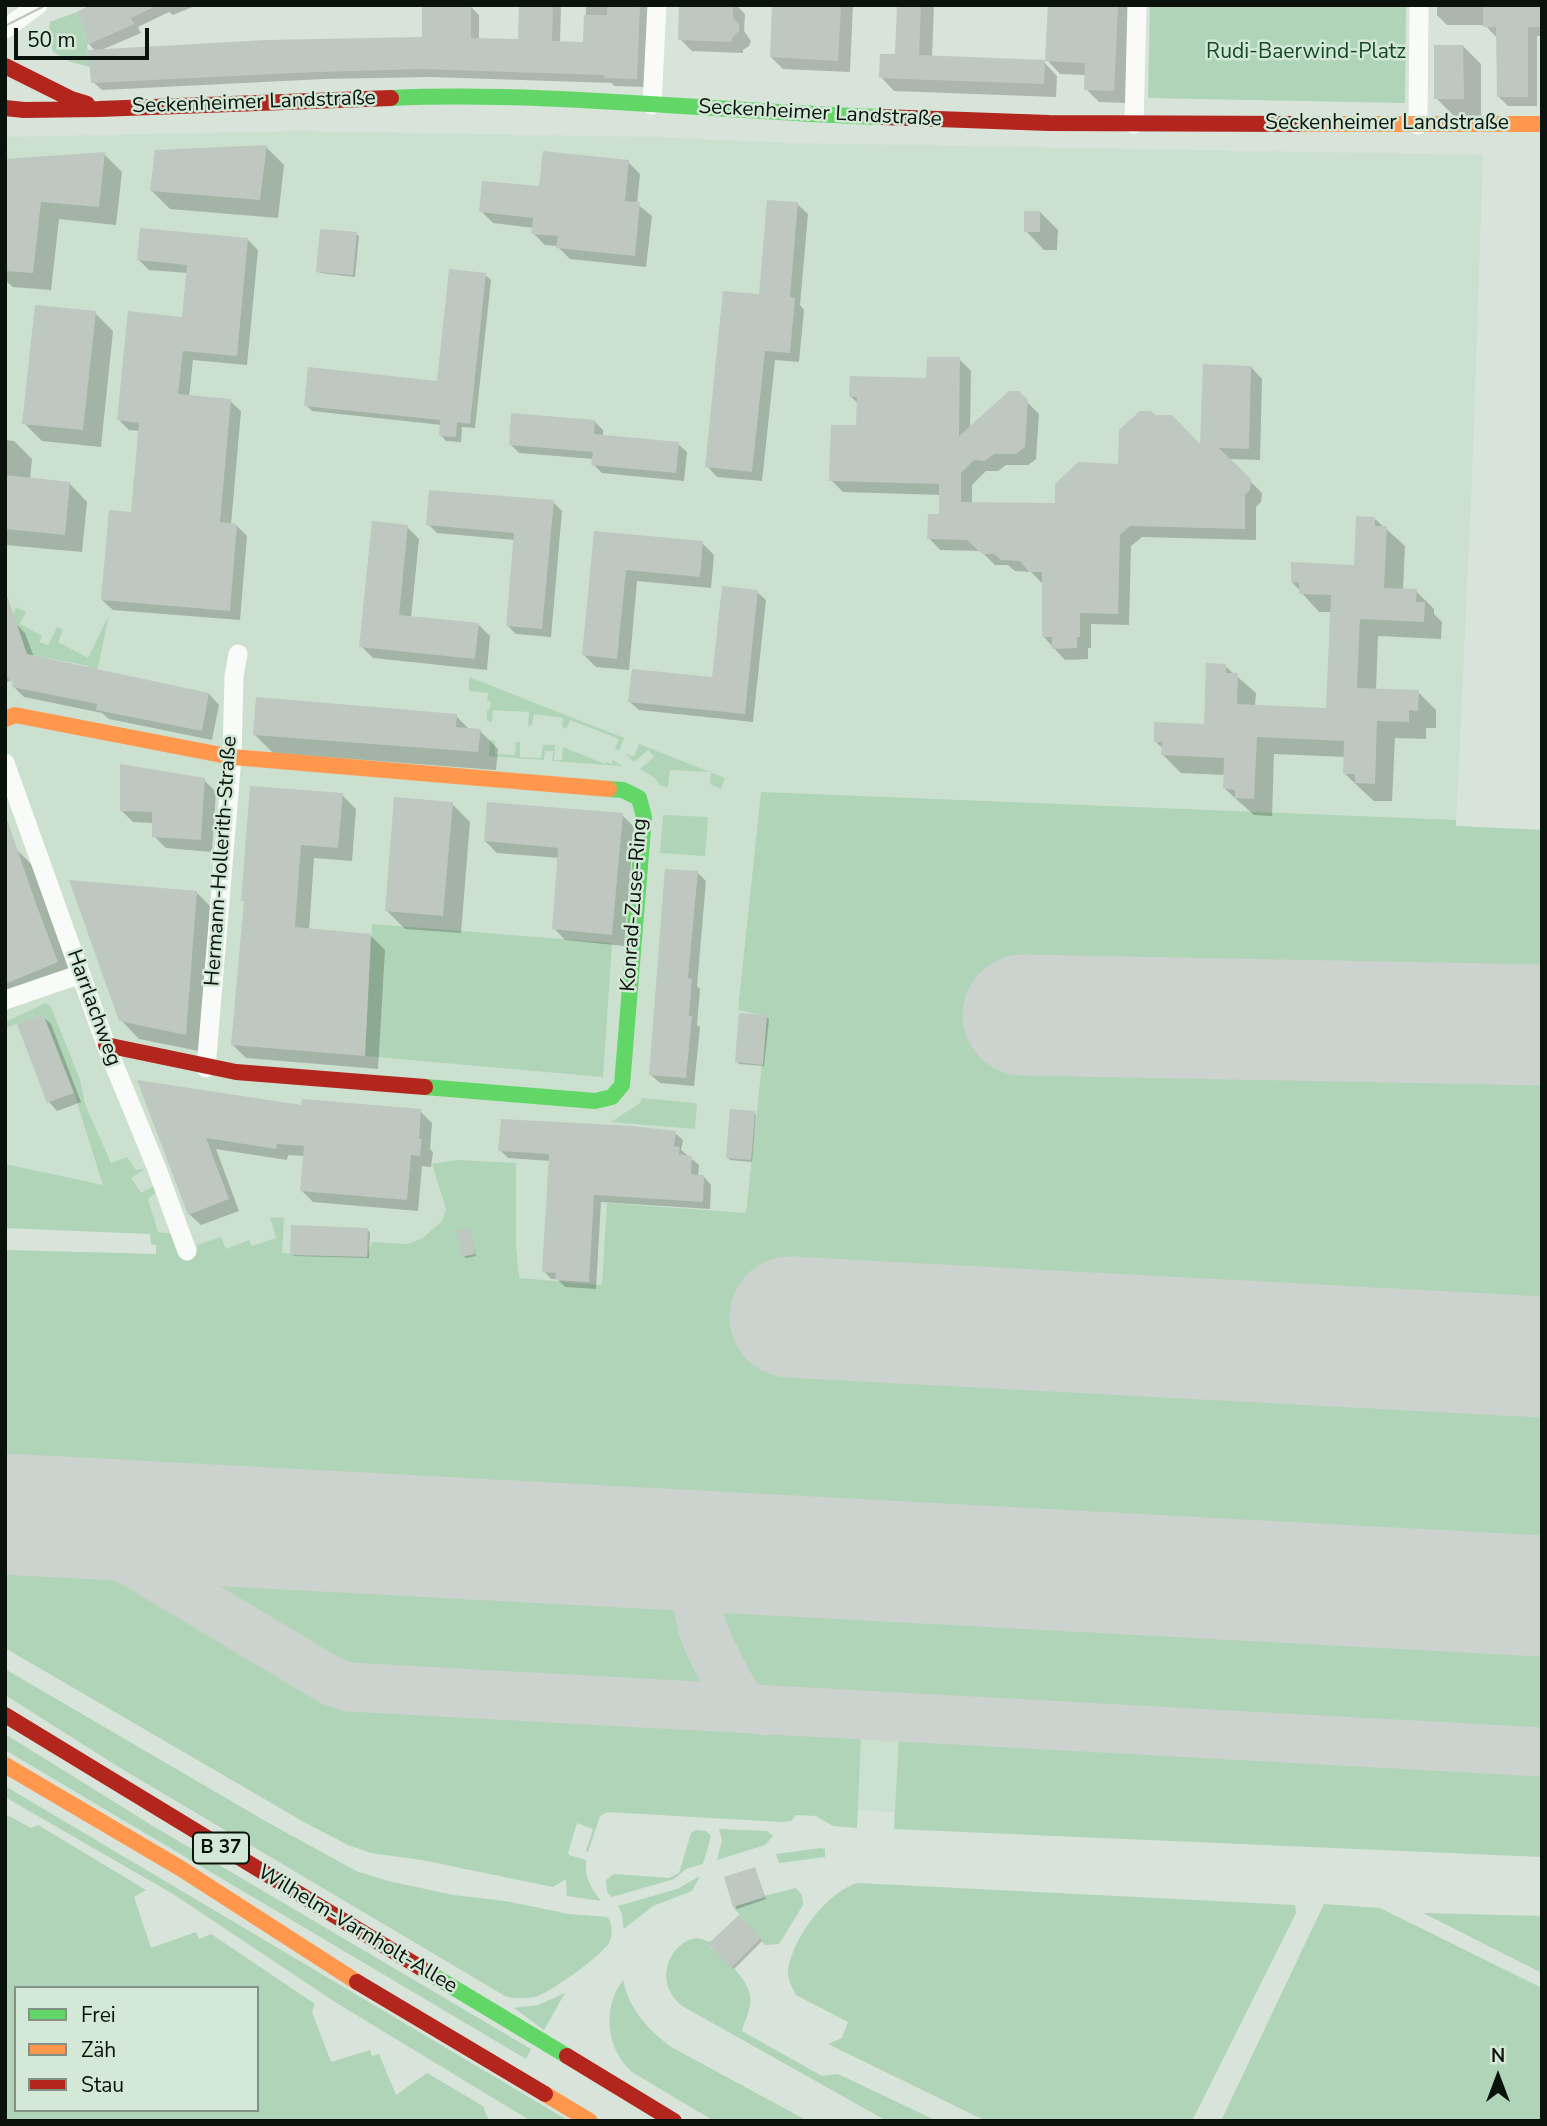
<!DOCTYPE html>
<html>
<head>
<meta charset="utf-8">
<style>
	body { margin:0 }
	#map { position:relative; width:1547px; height:2126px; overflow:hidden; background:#d8e3da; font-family:"Nunito Sans",sans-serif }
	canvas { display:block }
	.frame { position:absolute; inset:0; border:7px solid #0a120c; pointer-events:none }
	.legend { position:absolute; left:14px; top:1986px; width:245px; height:126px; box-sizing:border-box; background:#d3e8d7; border:2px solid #839286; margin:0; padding:9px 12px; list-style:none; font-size:21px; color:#0a120c }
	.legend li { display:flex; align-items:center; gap:14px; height:35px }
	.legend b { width:35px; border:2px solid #839286 }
	.north { position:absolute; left:1463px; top:2042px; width:70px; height:70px; -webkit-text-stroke:5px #d3e8d7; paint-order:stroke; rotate:0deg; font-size:19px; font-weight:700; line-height:28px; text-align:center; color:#0a120c }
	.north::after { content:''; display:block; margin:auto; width:24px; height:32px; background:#0a120c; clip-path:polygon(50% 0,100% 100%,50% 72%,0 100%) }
	.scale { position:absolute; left:14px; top:28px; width:135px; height:32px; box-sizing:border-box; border:4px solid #0a120c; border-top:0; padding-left:9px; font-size:21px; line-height:24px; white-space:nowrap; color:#0a120c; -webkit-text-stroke:5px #d3e8d7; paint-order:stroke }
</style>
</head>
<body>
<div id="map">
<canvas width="1547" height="2126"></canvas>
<div class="frame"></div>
<ul class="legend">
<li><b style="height:9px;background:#63d668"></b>Frei</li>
<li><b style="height:9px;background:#ff974d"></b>Zäh</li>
<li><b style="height:9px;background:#b3261e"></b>Stau</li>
</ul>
<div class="north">N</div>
<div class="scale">50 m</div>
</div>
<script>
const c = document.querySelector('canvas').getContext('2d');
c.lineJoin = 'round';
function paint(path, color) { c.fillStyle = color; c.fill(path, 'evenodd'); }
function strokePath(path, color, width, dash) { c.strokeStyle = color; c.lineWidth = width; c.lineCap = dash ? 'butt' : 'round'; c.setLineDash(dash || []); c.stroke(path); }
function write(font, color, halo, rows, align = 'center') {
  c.font = font + ' "Nunito Sans",sans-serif'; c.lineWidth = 5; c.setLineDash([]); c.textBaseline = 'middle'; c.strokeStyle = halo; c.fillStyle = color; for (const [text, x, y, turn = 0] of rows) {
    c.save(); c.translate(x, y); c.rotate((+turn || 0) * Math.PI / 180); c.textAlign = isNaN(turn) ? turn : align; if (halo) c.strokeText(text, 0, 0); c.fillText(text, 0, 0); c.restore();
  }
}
paint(new Path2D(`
	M297,131L650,137L794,143L1483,155L1472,478L1456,826L1542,830V1846L895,1812L563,1797L553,1887L422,1860L371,1853L348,1845L304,1822L5,1648V1250L156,1254V1244H151L150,1234L104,1186L5,1164V137Z`), '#cce0d0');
paint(new Path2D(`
	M1150,5H1406L1405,103L1148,98Z
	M77,12L85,30L90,67L71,62L53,52L48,34L50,22Z
	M16,607L26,612L20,624L42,636L39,642L48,645L57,627L63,630L58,642L88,658L109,615L91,700L83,698L89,666L27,654L11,619Z
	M469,677L624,738L619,751L615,748L619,739L570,720L566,729L562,727L563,718L534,714L532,725L528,726L529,712L493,710L492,722L487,721V710L490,709L491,701H487L488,693L469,691Z
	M490,740L495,741V754L515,755L516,742H520V757L541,758L543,745H555L554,760H562L563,747L605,764L606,762L612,764L613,760L622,766L552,761L553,751H545L544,760L489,756Z
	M639,744L725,778L721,789L710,784L711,772L670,770L668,787L660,786L655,778L640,769L654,757L648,750L634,762L624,753L634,757Z
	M761,792L1456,820V826L1542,830V1562L39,1483L5,1465V1250L156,1254V1245L151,1244L150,1234L5,1228V1164L103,1185L74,1093L43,1014L5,1028V1022L46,1003L51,1007L80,1080L85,1104L111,1163L127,1157L136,1170L145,1169L131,1178L141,1193L154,1186L160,1189L148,1199L158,1232L175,1234L181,1251L198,1250L197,1245L221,1237L226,1249L249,1240L252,1246L276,1238L270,1217L284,1218L282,1253L367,1257L372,1242L408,1244L423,1238L442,1221L446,1209L432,1164L457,1160L516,1163V1245L519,1278L602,1285L607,1203L746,1213L767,1016L738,1010Z
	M663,815L708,817L705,856L660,853Z
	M372,924L612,943L603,1077L365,1056Z
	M642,1098L695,1103L697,1104L695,1129L611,1122L640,1103Z
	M5,1548L61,1552L98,1561L337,1700L346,1703L856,1728L861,1735L857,1828L833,1826L816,1816L796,1815L791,1821L781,1822L607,1812L600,1816L588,1852L586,1851L593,1829L577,1823L568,1853L569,1855L586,1860C584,1877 591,1888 601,1901L567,1896L566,1879L553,1887L422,1860L371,1853L348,1845L304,1822L5,1648Z
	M228,1561L661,1583L708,1675V1685L702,1691L694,1692L352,1675L344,1673L209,1590L205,1578C210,1565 215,1563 228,1561Z
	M754,1589L1542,1629V1738L766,1697L751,1691L746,1686C728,1654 696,1600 754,1589Z
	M5,1669L267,1822L356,1871L388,1881L453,1895L505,1901L569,1914L607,1917C613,1923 613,1935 609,1943C600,1957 553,1990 538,1996C526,1999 516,1999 505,1996L122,1769L5,1695Z
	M909,1732L1542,1765V1857L894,1829L899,1737Z
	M5,1734L153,1826L531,2049L526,2059L5,1750Z
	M5,1786L569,2121H531L335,2002L173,1894L5,1797Z
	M5,1814L31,1828L38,1825L146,1890L134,1897L151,1948L196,1932L199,1939L211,1934L315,2004L312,2012L331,2062L370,2050L372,2056L379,2054L396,2095L427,2073L483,2106L489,2121H5ZM16,1988H257V2110H16Z
	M719,1829L767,1831L773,1836L765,1845L717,1860L722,1840Z
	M696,1830L706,1831L711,1836L703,1864L686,1869L674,1879L612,1897L607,1892L606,1880L614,1874L669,1878L679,1873L691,1833Z
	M821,1848L825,1849V1857L779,1863L776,1854Z
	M700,1876L692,1891L653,1906L625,1928L623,1927L622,1914L618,1906L677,1889Z
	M858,1883L1295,1905L1296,1913L1192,2121H986L828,2044L842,2038L848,2022L796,1995C793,1989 789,1982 788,1975C788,1943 828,1890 858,1883Z
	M796,1888L802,1895L803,1905L779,1944L765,1945L733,1907L764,1897V1896Z
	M1324,1904L1380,1908L1542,1988V2121H1221Z
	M1423,1913L1542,1916V1973Z
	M698,1938L710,1942L708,1945C723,1959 755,1981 750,2005C749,2013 744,2023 742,2031L822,2076L838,2074L937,2121H887L682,2006C678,2002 673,1998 671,1993C658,1972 673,1940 698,1938Z
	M623,1980C630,2011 647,2028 671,2047L808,2121H714L632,2072C606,2049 602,2007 623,1980Z
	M565,1993L544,2030L514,2008L538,2005Z`), '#afd4b7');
paint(new Path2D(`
	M94,5H197L173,15L169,12L138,27L141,33L99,51L424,39L471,7L479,15V40L520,41L521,5H561L560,43L585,44L586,5H648L644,87L614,86L612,83L431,77L324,79L102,90L93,82L96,52L89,44Z
	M681,5H736L745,14L744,31L751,41L749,46L743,50V53L692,51L680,39Z
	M774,5H853L850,72L783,69L771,57Z
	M899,5H934L932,57L1044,62L1057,76L1056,97L894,91L881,77L897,56Z
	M1049,5H1131L1127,103L1099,102L1086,89V75L1060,74L1047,60Z
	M1437,5H1542V36H1537V106H1508L1498,96V36H1495L1485,25H1447L1437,15Z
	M1463,46L1481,64V116H1454L1436,98Z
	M266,147L284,165L278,218L170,209L152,191Z
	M104,154L122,172L116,225L59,219L51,290L13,287L5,280V167Z
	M628,162L640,174L637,204L652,216L646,267L570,259L557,246L545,245L533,233L534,228L493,223L481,211L541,188Z
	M797,204L808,214L800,305L804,310L799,362L775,360L762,481L717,477L707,466L761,296Z
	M1040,212L1058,230L1057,250H1044L1026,231Z
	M356,234L359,236L355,277L320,273L318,271Z
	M248,240L258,250L247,365L193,360L189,397L230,401L241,411L231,525L237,526L247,536L240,620L113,610L102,600L132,514L140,431L129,430L119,420L184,319L188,273L149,270L138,259Z
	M485,275L491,280L475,428L462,427L461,442L446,441L441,435L442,425L312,411L306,405L438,382Z
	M95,313L113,331L101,447L42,441L24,423Z
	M959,359L971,371L970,428L1018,393L1039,414L1036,459L1028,465H1006L998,471H986L972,485V504L1057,505L1119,466L1205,451L1251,367L1262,379L1260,460L1228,459L1262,493L1261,502L1256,507V540L1142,537L1131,546L1129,625L1091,624V648H1088V659L1065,660L1043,636L1042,583L1031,572L1015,571L1008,565H995L981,551L940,550L929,538L940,516L941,495L843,492L831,480L858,427L859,404L850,396L928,379Z
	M594,421L603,430V436L678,444L687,452L684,481L602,473L593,464L594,459L519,453L511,445Z
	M5,440L14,441L32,459L30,479L69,483L87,502L82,552L5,545Z
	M553,502L562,511L551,637L516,634L507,625L515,540L437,533L428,524Z
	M1375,519L1405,546L1403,590L1416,591L1434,609V614L1442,622L1441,639L1378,636L1376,690L1418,692L1436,710V728H1426V739L1395,738L1392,801H1374L1363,791L1344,773L1345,757L1274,754L1272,816L1254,815L1225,789L1226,775L1181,773L1163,755V749L1155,741L1206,726L1225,666L1256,693L1255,706L1328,710L1332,612H1319L1292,582L1356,567Z
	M407,527L419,539L411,618L478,624L490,636L487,670L373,658L361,646Z
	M596,533L702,543L714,555L711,588L637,581L629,670L596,667L584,655Z
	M757,592L766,600L753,722L639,710L630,702L714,679Z
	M15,623L25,633L34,657L209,694L219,705L212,740L109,719L102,713L24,697L14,687L15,683L12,680L7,682L5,681V627Z
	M456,716L470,730L480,731L498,749L496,770L273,753L255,735Z
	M204,780L216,792L212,852L166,848L154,836V823L133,822L121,810Z
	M342,795L356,809L352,861L314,858L309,930L371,936L385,950L378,1069L246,1058L232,1044L245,902Z
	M452,804L470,822L461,933L405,929L387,911Z
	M622,815L634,827L624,946L565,940L554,928L559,858L497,853L485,841Z
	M5,849H16L34,867L75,980L5,1009Z
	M697,872L706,881L697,986L700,989L697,1025L700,1027L694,1086L660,1083L651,1075Z
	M196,892L214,910L204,1052L139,1039L121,1020Z
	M42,1016L51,1024L81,1102L57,1111L49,1102Z
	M766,1017L769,1019L764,1066L739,1064L737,1062Z
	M139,1082L303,1108L420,1111L432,1123L430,1149L433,1152L431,1167L422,1166L418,1211L313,1202L302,1191L304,1156L288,1155L287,1160L216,1149L239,1211L201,1225L189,1214Z
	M754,1113L756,1115L752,1162L730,1160L728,1158Z
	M675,1133L683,1140L681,1150L699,1165L698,1176L704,1177L711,1185L710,1209L601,1202L596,1289L565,1287L557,1279H551L544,1271L551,1161L508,1158L500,1150Z
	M367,1230L370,1232L369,1258L294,1256L292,1254Z
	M469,1230L476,1256L466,1258L463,1256Z
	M755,1869L766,1899L737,1909L735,1906Z
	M739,1917L762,1941L734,1969L710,1944Z`), '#0003');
strokePath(new Path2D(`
	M5,1486L331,1681L349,1687L1542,1752
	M179,1590C163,1569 161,1540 190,1529C199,1526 209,1526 218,1525
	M765,1711C757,1709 750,1708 744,1704C734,1697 729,1683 723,1672C705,1639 677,1587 724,1562C741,1553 765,1556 783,1555`), '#ccd2cd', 49);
strokePath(new Path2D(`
	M1023,1015L1542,1025
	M790,1317L1542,1357
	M5,1514L1542,1596`), '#ccd2cd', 121);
paint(new Path2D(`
	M90,5H158L131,18L134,24L87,45L85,30L77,12Z
	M422,5H471V38L518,39L519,5H553L552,41L583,42L584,15H607V5H640L637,79L604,78V75L422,69L315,72L91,83L88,50L266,40L422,37Z
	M679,5H733V18L739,24V31L732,38V42L678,40Z
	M772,5H841L838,61L770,57Z
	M897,5H921L919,55L1045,60L1044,84L879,78L880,54H895Z
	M1048,5H1118L1114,91L1084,90L1085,63L1045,61Z
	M1483,5H1542V27H1528V97H1497L1496,27H1483Z
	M1434,45H1463L1464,99H1434Z
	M267,145L260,200L150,191L155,150Z
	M543,151L629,160L625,201L640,202L635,256L556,248L558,236L531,234L533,218L479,212L482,181L539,186Z
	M105,152L99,207L41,202L33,273L5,271V159Z
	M767,200L798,202L790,297L795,298L790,353L765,351L752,472L705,467L723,291L759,294Z
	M1024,211H1040V232H1024Z
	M140,228L248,238L237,356L183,351L178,394L231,399L220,522L237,524L230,611L101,600L109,510L131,512L139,423L117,420L128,311L182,317L187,265L137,260Z
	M320,229L357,232L353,275L316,272Z
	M449,269L486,273L470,424L457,422L456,437L439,436L440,420L304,406L308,367L437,381Z
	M35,305L96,311L83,430L22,424Z
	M927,357H960L959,436L1009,391H1019L1028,400L1025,447L1016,454H994L985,461L974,460L961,473V502L1055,503V484L1078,462L1118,464L1119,430L1140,411H1151L1156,415H1172L1200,444L1203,364L1251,366L1249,449L1219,448L1251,479L1250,490L1245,495V529L1130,526L1120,535L1118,614L1080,613V637H1077V648L1052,649V637H1042V572H1029L1020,561L1001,560L994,554H982L967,540L927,539L928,514H939V484L829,481L831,425H856L857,397H849L850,376L926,378Z
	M511,413L595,420L594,434L679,442L676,473L591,465L593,452L509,445Z
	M5,475L70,482L65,535L5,529Z
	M429,490L554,500L542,629L506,626L514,533L426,525Z
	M1356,516L1375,517V526H1387L1384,588L1417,589L1416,602H1425L1424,622L1360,619L1357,688L1419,690L1418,711L1409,710V722L1377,721L1375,784L1355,783V774H1343L1344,741L1257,737L1254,799L1235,798V790L1223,789L1224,758L1161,755L1162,742H1154V722L1204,724L1206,663L1226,664V673H1238L1237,704L1326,708L1331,595L1299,594V583L1291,582V562L1354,565Z
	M372,521L408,525L399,615L479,623L475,659L359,647Z
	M594,531L703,541L700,577L626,570L617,659L582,655Z
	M722,586L758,590L745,714L628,702L632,669L712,677Z
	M5,598H8L27,654L209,693L202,731L96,710L97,704L12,687L13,683L5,676Z
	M256,697L457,714L456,727L481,729L478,752L253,735Z
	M120,764L205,778L201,840L152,837V812L120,811Z
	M250,786L343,793L338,848L301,845L295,927L371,934L365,1056L231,1045L244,901H241Z
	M394,797L453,802L443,916L385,911Z
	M487,802L623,813L612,935L552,929L558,848L484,841Z
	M5,822H8L35,901L58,962L5,984Z
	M665,869L698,871L688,978L692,979L689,1016H692L686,1078L649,1075Z
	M69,880L197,891L186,1035L119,1021Z
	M739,1013L767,1015L763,1065L735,1062Z
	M43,1014L74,1093L47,1103L17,1024Z
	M137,1080L301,1105L302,1099L421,1109L419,1139H422L420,1156L411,1155L407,1200L300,1191L304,1146L277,1144L276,1149L206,1138L229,1199L188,1215Z
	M730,1109L755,1111L751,1160L726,1158Z
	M501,1119L632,1126L676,1131L674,1146L680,1147L679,1154L692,1156L691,1174L704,1175L703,1202L594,1195L589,1282L555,1280L556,1273L542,1272L549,1154L498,1151Z
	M291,1225L368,1228L367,1257L290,1255Z
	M470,1228L475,1254L462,1257L456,1231Z
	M755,1867L765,1897L733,1907L724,1877Z
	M739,1915L761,1938L731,1968L708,1944Z`), '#bec7c0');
strokePath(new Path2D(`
	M5,29L38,5
	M652,105L657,5
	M1134,124L1137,5
	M1418,125L1419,5
	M5,763L106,1045L157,1169L187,1251
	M5,1000L81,974
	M206,1068L232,757L234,676L238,654`), '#f9fbf9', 19);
strokePath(new Path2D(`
	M391,98C554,91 718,112 882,117
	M425,1087L595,1101L612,1097L622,1085L644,817L639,798L623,790L609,789
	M421,1968L567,2056`), '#63d668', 16);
strokePath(new Path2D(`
	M1298,124H1542
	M5,719L15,715L232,757L609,789
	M5,1765L180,1868L357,1982
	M545,2094L590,2121`), '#ff974d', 16);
strokePath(new Path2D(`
	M5,66L71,99L87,104
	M5,108L24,110L99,109L391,98
	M882,117L1049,123L1298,124
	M106,1045L236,1072L425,1087
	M5,1715L421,1968
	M357,1982L545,2094
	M567,2056L674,2121`), '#b3261e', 16);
strokePath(new Path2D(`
	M5,26L46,5`), '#bfc2c0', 2);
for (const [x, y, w] of [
	[221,1848,56]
]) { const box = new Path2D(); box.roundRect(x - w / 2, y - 15.5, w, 31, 5); c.fillStyle = '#d3e8d7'; c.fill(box); strokePath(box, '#0a120c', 2); }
write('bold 19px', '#0a120c', null, [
	["B 37",221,1848]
]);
write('21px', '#144826', '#d3e8d7', [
	["Rudi-Baerwind-Platz",1306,53]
]);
write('21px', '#0a120c', '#d3e8d7', [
	["Seckenheimer Landstraße",254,103,-2],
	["Seckenheimer Landstraße",820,114,3],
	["Seckenheimer Landstraße",1387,124],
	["Hermann-Hollerith-Straße",222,861,-86],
	["Konrad-Zuse-Ring",635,905,-86],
	["Harrlachweg",93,1008,70],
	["Wilhelm-Varnholt-Allee",357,1930,31]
]);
</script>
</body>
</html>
